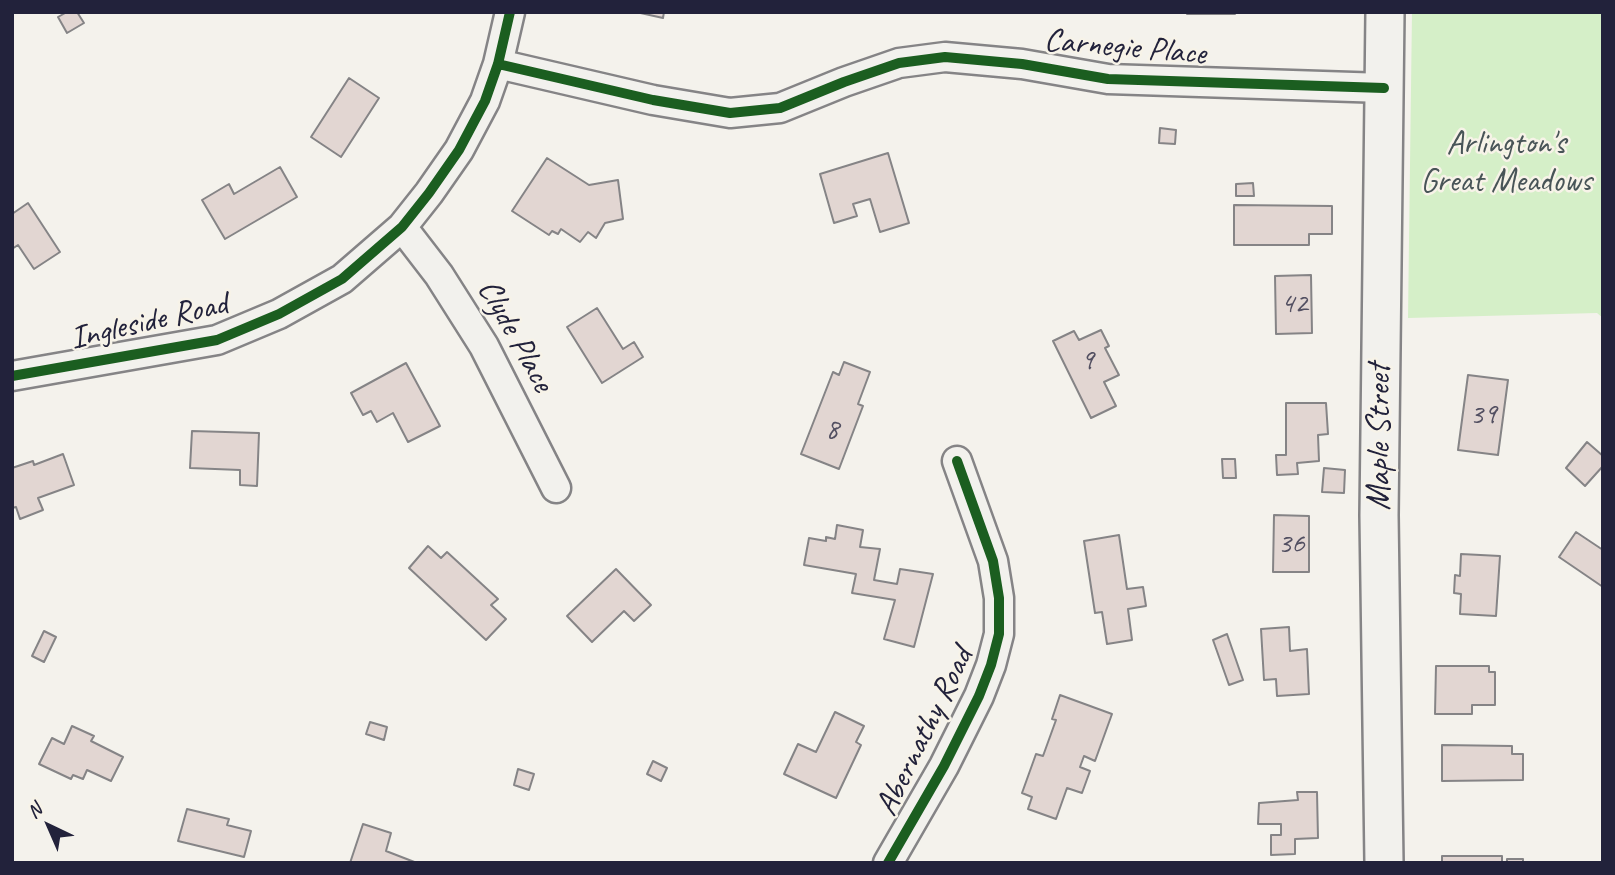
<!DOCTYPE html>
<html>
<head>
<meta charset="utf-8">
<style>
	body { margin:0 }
	#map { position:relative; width:1615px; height:875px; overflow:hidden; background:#f4f2ec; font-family:Caveat,sans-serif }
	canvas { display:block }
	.frame { position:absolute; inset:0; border:14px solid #22223b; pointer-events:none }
	.north { position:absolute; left:14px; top:791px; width:70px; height:70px; -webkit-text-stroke:5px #f7f3e8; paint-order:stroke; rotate:316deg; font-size:19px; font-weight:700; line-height:28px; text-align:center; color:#22223b }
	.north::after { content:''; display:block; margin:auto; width:24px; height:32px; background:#22223b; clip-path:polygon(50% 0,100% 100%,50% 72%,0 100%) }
</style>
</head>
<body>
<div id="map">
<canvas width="1615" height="875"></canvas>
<div class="frame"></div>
<div class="north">N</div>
</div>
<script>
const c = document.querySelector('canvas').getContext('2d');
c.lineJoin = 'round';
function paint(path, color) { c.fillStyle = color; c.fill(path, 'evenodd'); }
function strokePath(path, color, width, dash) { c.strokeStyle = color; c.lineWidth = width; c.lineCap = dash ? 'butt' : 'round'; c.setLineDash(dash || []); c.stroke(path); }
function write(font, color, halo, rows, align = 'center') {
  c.font = font + ' Caveat,sans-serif'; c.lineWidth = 5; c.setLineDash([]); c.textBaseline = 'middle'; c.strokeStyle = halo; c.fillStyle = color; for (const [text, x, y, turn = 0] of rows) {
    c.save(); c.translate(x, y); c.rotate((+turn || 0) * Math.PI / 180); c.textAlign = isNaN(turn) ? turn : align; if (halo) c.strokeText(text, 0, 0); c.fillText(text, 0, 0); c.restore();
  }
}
paint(new Path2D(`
	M1412,12H1603V318L1597,313L1408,318Z`), '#d5efc8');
const building = new Path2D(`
	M67,12H77L84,23L67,33L58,17Z
	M636,12H664L663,18Z
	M1187,12H1235V14H1187Z
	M349,78L379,98L341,157L311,137Z
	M1160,128L1176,130L1175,144L1159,143Z
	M888,153L909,223L880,232L870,199L853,204L857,216L834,223L820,174Z
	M547,158L589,185L618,180L623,219L605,223L596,238L588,232L580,242L561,229L558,234L552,231L549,235L512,211Z
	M280,167L297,197L225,239L202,200L229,184L234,194Z
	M1253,183L1254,196H1236V184Z
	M28,203L60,252L34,269L18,245L12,249V214Z
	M1234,205L1332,206V234H1309V245H1234Z
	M1311,275L1312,333L1276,334L1275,276Z
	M597,308L623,349L634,342L643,357L602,383L567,327Z
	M1101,330L1109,346L1105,348L1119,375L1104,382L1116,406L1091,418L1053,341L1074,331L1079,340Z
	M844,362L870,372L858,404L863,406L839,469L801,454L833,372L839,375Z
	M406,363L440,426L408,442L393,413L377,422L371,411L363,415L351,393Z
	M1468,375L1508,380L1498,455L1458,450Z
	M1286,403H1326L1328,434L1318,435L1319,461L1297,463L1298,474L1277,475L1276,455H1286Z
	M192,431L259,433L257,486L240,485V470L190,468Z
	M1587,442L1603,456V466L1585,486L1566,468Z
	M63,454L74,485L38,498L43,510L20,519L16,507L12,508V468L33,461L34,465Z
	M1222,459H1235L1236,478H1223Z
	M1324,468L1345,470L1344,493L1322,492Z
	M1274,515L1309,516V572H1273Z
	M837,525L863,530L860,547L880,549L874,580L897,584L900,569L933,574L914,647L884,639L895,600L852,593L856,574L804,565L809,538L826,541V537L835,539Z
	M1576,532L1603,550V587L1559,557Z
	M1119,535L1127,589L1143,587L1146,606L1128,609L1132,640L1107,644L1102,612L1095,613L1084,541Z
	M428,546L441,558L447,552L498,599L491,605L506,619L486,640L409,568Z
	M1461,554L1500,556L1496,616L1460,614L1461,594L1454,593L1455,575L1460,576Z
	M616,569L651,605L634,621L624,611L592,642L567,616Z
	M1289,627L1290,651L1307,649L1309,694L1277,696L1276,679L1264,680L1261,629Z
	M44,631L56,637L44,662L32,656Z
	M1227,634L1243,680L1229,685L1213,640Z
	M1436,666H1489V672H1495V705H1472V714H1435Z
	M1060,695L1112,714L1095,761L1084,756L1080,767L1090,771L1082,793L1067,788L1056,819L1028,809L1032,797L1022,793L1036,754L1043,756L1056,720L1052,719Z
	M835,712L864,726L856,742L861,745L836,798L784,774L798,744L816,752Z
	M370,722L387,727L384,740L366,734Z
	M72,726L94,736L91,741L123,757L111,781L87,770L83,779L73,775L71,779L39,764L52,738L64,744Z
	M1442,745L1512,746V754H1523V780L1442,781Z
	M653,761L667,768L661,781L647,774Z
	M518,769L534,774L529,790L514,785Z
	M1297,792H1317L1318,838L1295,839V854L1271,855V835H1281V824H1258L1259,803L1298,800Z
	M187,809L229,819L227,825L251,831L244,857L178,841Z
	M363,824L391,833L386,851L417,863H350Z
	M1442,856H1502V863H1442Z
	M1507,859H1523V863H1507Z`);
paint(building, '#e2d6d2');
strokePath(building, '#858486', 2);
const minor = new Path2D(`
	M498,64L653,100L730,113L780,108L844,82L899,63L945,57L1022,64L1108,79L1384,88
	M402,227L439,275L484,346L556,488
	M12,376L217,340L279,314L342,279L402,227L429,193L459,150L485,101L498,64L510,12
	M888,863L944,766L979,696L991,665L999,634V598L993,561L957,461`);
const major = new Path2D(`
	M1384,863L1379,515L1385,12`);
strokePath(minor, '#858486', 33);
strokePath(major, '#858486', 42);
strokePath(minor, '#f2f1ed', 28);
strokePath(major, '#f2f1ed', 37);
strokePath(new Path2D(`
	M498,64L653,100L730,113L780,108L844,82L899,63L945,57L1022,64L1108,79L1384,88
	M12,376L217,340L279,314L342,279L402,227L429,193L459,150L485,101L498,64L510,12
	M888,863L944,766L979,696L991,665L999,634V598L993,561L957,461`), '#1b5e20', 10);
write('30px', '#524f61', null, [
	["42",1294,304],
	["9",1087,361],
	["39",1483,415],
	["8",832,430],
	["36",1291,544]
]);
write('33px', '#22223b', '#f7f3e8', [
	["Carnegie Place",1125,48,5],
	["Ingleside Road",149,322,-13],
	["Clyde Place",515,336,61],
	["Maple Street",1380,437,-90],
	["Abernathy Road",925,732,-64]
]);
write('33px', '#485457', '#f7f3e8', [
	["Arlington's",1506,144],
	["Great Meadows",1506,182]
]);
</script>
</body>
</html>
